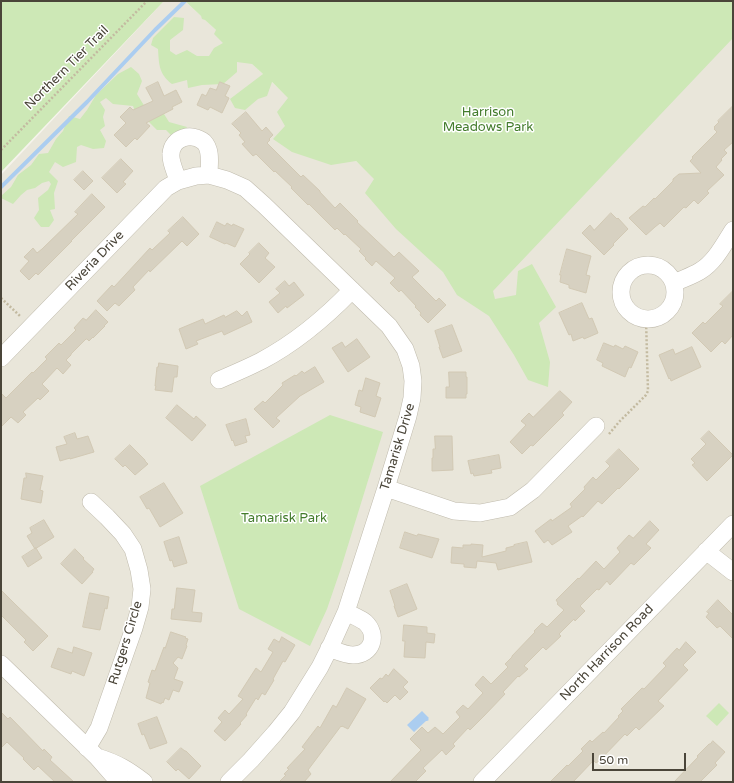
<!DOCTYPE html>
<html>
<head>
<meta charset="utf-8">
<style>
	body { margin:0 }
	#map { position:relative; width:734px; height:783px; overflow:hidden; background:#f6f3ec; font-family:"Varela Round",sans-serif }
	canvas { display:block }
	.frame { position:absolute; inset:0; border:2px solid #4a4539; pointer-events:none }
	.scale { position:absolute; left:592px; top:753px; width:94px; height:18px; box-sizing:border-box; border:2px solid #4a4539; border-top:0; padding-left:5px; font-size:12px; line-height:14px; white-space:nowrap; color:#4a4539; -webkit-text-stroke:3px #fff; paint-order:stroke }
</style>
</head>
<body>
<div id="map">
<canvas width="734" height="783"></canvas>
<div class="frame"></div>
<div class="scale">50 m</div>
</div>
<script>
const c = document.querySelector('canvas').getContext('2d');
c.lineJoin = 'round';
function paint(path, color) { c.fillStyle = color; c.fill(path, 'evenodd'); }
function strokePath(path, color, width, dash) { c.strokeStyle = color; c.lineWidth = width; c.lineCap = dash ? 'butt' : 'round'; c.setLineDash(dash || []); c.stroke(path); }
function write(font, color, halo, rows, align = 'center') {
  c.font = font + ' "Varela Round",sans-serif'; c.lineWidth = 3; c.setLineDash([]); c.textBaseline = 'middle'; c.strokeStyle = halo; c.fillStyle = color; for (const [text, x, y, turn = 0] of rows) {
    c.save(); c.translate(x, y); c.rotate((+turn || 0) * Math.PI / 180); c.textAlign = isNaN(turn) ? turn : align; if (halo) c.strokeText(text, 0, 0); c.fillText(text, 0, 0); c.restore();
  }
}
paint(new Path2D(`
	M164,1H185L423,224L733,16V782H1V175Z`), '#e9e6da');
paint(new Path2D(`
	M1,1H164L1,172Z
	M185,1H733V38L493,291L495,299L516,295L518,271L532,264L556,307L539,323L550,362L548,387L528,380L514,355L489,316L457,295L443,272L396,229L365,193L374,179L356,161L331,165L292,152L273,139L285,126L277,112L288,98L272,82L267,96L258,99L245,110L235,108L230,99L263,74L252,64L237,62V72L223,84L202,85L188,88L187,80L172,84C159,74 159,65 158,49L151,45L153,38L174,17L184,18L183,30L170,40V51L176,55L187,50L197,56H209L214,48L223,43L214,34L216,30L205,20L202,19L201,16Z
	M131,67L139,74L142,81L137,94L148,112L164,114L169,122L187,127L182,135L173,137L166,130H157L147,120L135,111L133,106L113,104L106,98L100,102L105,110L103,117L105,126L100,130L106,141L104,148L93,149L81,145L77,147L76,162L63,167L55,162L49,172L58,181L54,193L55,209L50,210L54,220L49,227H41L34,218L39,210L38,198L48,190L51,184L49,181L42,183L35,188L27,190L21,195L13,204L1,198V196L11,187L18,175L31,165L39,154L48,153L56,139L63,131L69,116L80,119L87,110L96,95L118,74Z
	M330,415L383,432L341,568L327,609L310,646L239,609L200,486Z
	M719,703L729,713L717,726L706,716Z`), '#cde8b6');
paint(new Path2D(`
	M422,711L429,718L428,719L429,720L427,721H426L414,732L407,725Z`), '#abcdf0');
strokePath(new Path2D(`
	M1,187L87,102L155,30L185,1`), '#abcdf0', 4);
const building = new Path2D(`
	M158,82L164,96L176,90L182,102L172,107L173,109L146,123L150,126L137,140L135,138L126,147L114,135L126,123L120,117L130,107L133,110L153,101L146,88Z
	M220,82L230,86L225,96L229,98L222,113L210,107L208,110L197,105L202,94L206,96L210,88L216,90Z
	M733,106V142L724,150L727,153L721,159L722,160L716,167L724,175L707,191L709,193L698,204L694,200L686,208L684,207L664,227L660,223L655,227L646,235L629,218L643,206L645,207L654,198L655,199L673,181V179L679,174L701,173L690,161L693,158L692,157L717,132L714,129L715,128L714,127L719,122L718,121Z
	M246,112L262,131L266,127L273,135L269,139L270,140L267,143L301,177L303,175L320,191V192L335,208L340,203L358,221L357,222L394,257L399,252L419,271L412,277L436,301L439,298L446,305L428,323L420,315L421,313L415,307L416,306L401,290L399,292L390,283L395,278L376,261L372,266L365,259L366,258L359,251L361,249L345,234L344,235L337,228L335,230L309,204L308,205L291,188L292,187L275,171L274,172L256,154L253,156L242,144L245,142L239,135L241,133L232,124Z
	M121,159L133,171L123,182L126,184L117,193L102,178Z
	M83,171L93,181L84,190L74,180Z
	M92,194L105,207L71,241H72L38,275L36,273L29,280L20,271L29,261L24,257L33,248L37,253L42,249L78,214L75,212Z
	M611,213L617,219L618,218L628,229L613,244L614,245L604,255L582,233L590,225L594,230Z
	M183,217L199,234L187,246L182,241L150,272L149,270L133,287L135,290L119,306L115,303L107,311L97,301L112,285L114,287L150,248L152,250L170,233L168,231Z
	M217,222L225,226L227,223L232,226L233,224L244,229L235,247L226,243L225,244L210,237Z
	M259,243L269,253L265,258L275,267L259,283L240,264L250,254L249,253Z
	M567,249L591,256L586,275L590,276L586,293L569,288V285L560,282L561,275H560Z
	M285,281L289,286L294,282L304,295L287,308L286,306L278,313L269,302L280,293L276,289Z
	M733,291V335L725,344L722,341L711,352L692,333L703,322L705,324L723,306L720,304Z
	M582,303L589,319L592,318L598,333L584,339L583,337L573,341L571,334L569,335L559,313Z
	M96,310L108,322L104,326H105L93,338V337L89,341L87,339H86L71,354V355L66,360L71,365L63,374L57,368L43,383L42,384L49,391L40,400L38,398L23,412L26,415L18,423L11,417L1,427V393L6,398L32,372L33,373L47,359L45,357L59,343L61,345L76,330L74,328L83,318L86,320Z
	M237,311L242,316L247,311L252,322L224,335L222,331L196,341L198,344L186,349L179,329L203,319L205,324L224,315L225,317Z
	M452,325L462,351L443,358L439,347H440L435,331Z
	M357,339L370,357L348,372L332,348L342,342L345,347Z
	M604,343L614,347L615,345L623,349L625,346L638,352L631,368L629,367L625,377L602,366L603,363L597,360Z
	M692,347L701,367L671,381L670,378L669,379L659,355L673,349L675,354Z
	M159,363L178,366L177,377H174L172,392L155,390L156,386H155L157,367H158Z
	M315,367L324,382L300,396L276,418L280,421L273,428L254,409L263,401L265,403L283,385L282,383L295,375L296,376L302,371L304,373Z
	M449,372H466V377H467V394H466V398H446V387H449Z
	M366,378L380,383L376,396L381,398L375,417L360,412L361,407L355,405L359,390L362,391Z
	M560,391L572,402L562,413L564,415L533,446L531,445L522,454L510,442L526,425L521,421L529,413L533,417Z
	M177,405L194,419L196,416L206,425L192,441L166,418Z
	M246,419L250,435L245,436L247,442L235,446L233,440L232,441L226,425Z
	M709,431L733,455L707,481L692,465L695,463L691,459L706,444L701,439Z
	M75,433L77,439L88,436L94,452L70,459V458L60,461L56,447L67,444L64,437Z
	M435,436H452L453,470L432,471V458H433V449H435Z
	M130,445L145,460V461L148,464L135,475L125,465L123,467L115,459Z
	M619,449L639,469L619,489L618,488L602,504L598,501L583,517L582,516L568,526L572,532L552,545L548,540L544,543L535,531L551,519L552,521L572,507L570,504L585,489L584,487L593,477L596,480L610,466L606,462Z
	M499,455L501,468L491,470L492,473L474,476L473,473L471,474L468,461Z
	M26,473L43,476L40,490L43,491L41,503L21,499L24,478H26Z
	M164,483L183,513L160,527L149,508L147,509L140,497Z
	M44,520L54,537L35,549L27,536L32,533L30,528Z
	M650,521L659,530L646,544L651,548L634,565L631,563L610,585L607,581L599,590L597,589L580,606L585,611L575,621L574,619L559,634L561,636L546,650L543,647L524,666L528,669L519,677L518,676L503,692L505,694L484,716L470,730L468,728L453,744L455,746L446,755L442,750L423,768L426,771L415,782H390L421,750L410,739L422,727L428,733L435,727L443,734L460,717L456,712L463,705L468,709L483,693L475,685L483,676L491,684L508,667L505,664L512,657V656L535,632L534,631L542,623L547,627L564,610L557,604L558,603L556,600L578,578L579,579L596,561L604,569L620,552L617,548L629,535L633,538Z
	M405,532L417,536L418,534L439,539L432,558L400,548Z
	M179,537L187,563L174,567L172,560L170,561L164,542Z
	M527,542L532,562L498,570L496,563L477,561L476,568L464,567V564L451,563L452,547L463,548V545H471V544L483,545L482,557L506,551V548L514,546V545Z
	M36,548L42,558L28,567L22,557Z
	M75,549L84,558L83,559L94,569L92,572H93L82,584L61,564Z
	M407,584L417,609L398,617L394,606H395L390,591Z
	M177,588L195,590L192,612L202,613L201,622L171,619L172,609H174Z
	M1,590L16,605L48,636L33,651L24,642L26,640L1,615Z
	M90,593L109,597L107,609L105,608L100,630L83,627Z
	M718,600L733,615V639L720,626L717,628L706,617L709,613L707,612Z
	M404,625L427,627V633L435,634L434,643L426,642L425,658L404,657L405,641H403Z
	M171,632L186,637L185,638L188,639L186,645L187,646L182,659L178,657L173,663L178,668L174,679L183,682L179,692L173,690L169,700L165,698L163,703L162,702L161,704L146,698L150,683L148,682L152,670L155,671L164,647L165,648Z
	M282,637L295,645L285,662L283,661L273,679L274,680L265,695L262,693L258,700L256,698L246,714L247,715L240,723L241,724L225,741L214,731L222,722L218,718L225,710L229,714L243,699L238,696L256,668L261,672L273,652L268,649L274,639L279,642Z
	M686,642L696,652L683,665L688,670L658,701L664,706L639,730L636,727L627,736L625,734L600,760L596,763L594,761L593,762V761L573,782H550L567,765L568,766L583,751L581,749L590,740L592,742L603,732L604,733L619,717L618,716L623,711L621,709L642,688L644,689L666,666L663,663L677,648L679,650Z
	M74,647L92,653L84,676L72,671L71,674L51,667L58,648L72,653Z
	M394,669L408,682L403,687L408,692L400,700L395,695L387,703L385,701L384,702L370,688L380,678L382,679L386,674L388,676Z
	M347,688L366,699L348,729L342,726V727L341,726L308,770L311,774L304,782H279L286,775L284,774L289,769L287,768L305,749L302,747L318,726L320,728L333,705L336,707Z
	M1,712L8,719L10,717L43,751L44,749L52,757L50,760L74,782H55L38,766L34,770L23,759L24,758L7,742L1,748Z
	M157,717L167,743L150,749L144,734L142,735L138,724Z
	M713,741L725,752L715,763L717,765L700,782H674L698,757L697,756L709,744H710Z
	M181,748L185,751H186L201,766L189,779L178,769L176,771L167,762Z`);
paint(building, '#d7d1c1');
strokePath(building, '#d2c9b4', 1);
const minor = new Path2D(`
	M178,181C176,173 170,162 171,154C172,137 192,132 204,142C212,150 209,165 209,175
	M621 292a27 27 0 1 1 54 0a27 27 0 1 1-54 0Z
	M674,283C682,279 692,276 700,271C715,262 724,244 733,230
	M1,358L166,188L178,181L196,176L209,175L227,180L245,188L264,205L389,326L405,349L411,366L413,381L412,398L408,416L386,488L346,612L332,643L320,667L292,712L275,733L251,760L229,782
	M219,380C233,374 247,368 261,361C295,343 326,317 352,290
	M386,488L454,511L480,513L510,507L533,490L596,426
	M706,551L733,572
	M329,648C337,651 345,655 353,655C372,655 379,635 365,622C359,618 352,615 346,612
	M1,664L97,757L119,782
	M87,748L99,728L134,628L140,607L142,589L139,570L133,549L123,534L107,517L91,502
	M97,757C117,763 128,770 144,782
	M482,782L733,524`);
strokePath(minor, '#c1bcae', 18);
strokePath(new Path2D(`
	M1,150L147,1
	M1,298L20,316
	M609,434L619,422L646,395L648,391L646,319`), '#c3baa0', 2.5, [2, 2]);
strokePath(minor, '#fff', 17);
write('13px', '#4a4539', '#fff', [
	["Northern Tier Trail",67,68,-45],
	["Riveria Drive",95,261,-46],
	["Tamarisk Drive",398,447,-73],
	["Rutgers Circle",126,643,-73],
	["North Harrison Road",607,653,-46]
]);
write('13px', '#437c2c', '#fff', [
	["Harrison",488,113],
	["Meadows Park",488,128],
	["Tamarisk Park",284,519]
]);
</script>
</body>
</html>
